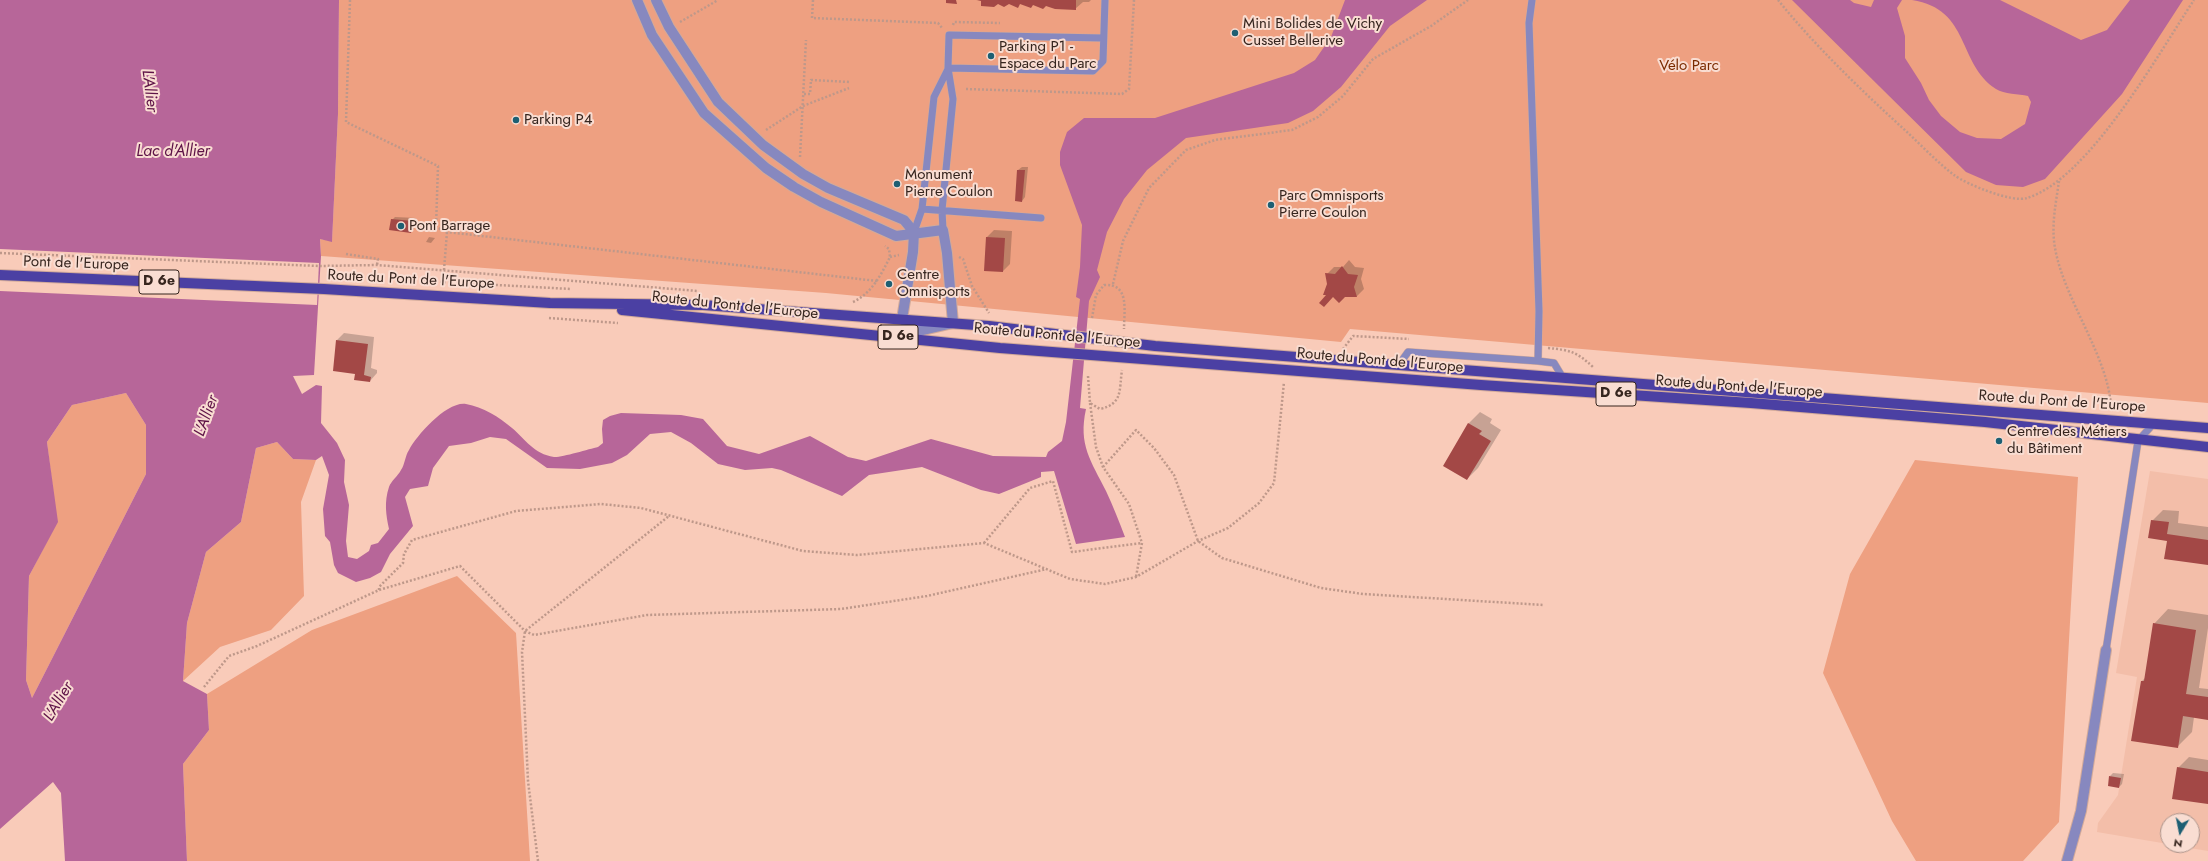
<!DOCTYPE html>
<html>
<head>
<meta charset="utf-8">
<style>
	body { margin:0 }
	#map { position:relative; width:2208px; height:861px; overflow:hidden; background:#f9cbb9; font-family:Jost,sans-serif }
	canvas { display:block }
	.north { position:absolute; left:2160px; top:813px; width:40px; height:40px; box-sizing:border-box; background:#f9ddd2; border:1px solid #ab938a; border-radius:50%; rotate:190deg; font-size:11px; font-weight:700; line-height:16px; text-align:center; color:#36251e }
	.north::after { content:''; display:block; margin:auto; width:14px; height:18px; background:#1d5f73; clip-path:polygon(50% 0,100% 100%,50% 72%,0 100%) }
</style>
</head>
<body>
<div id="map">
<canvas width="2208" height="861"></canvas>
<div class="north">N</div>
</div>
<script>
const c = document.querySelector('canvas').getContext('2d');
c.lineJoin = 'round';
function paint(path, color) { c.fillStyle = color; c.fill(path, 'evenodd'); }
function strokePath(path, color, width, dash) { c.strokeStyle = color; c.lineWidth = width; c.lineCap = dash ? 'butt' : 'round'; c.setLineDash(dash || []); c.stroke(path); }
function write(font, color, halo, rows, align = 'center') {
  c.font = font + ' Jost,sans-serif'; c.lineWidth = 4; c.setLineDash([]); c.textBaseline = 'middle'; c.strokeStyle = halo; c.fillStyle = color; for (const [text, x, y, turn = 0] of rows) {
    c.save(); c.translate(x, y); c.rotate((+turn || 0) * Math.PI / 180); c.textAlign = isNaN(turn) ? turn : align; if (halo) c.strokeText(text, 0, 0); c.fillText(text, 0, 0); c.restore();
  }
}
paint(new Path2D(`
	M2150,471L2208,479V851L2172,845H2192V821H2168V844L2097,832L2098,823L2118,795L2137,677L2116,673Z`), '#f3bea9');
paint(new Path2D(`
	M339,0H2208V403L1350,329L1341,342L826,293L321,256L320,239L332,241L338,114Z
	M126,393L146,425V474L32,698L26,680L29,576L57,522L47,442L72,405Z
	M277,442L293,459L316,460L301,502L304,596L271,630L220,647L183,681L187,623L206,552L241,522L256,448Z
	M1915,460L2078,477L2059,822L2023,861H1916L1892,821L1823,673L1850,574Z
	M457,576L516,633L530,861H187L183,764L209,730L207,694L312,630Z`), '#eea081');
paint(new Path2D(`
	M0,0H339L338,114L332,242L320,239L321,256L314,375L293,376L302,394L316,385L322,386L321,423L337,443L345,460L344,482L349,505L346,541L348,557L357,559L369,551L371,545L378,543L389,529C386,515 384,502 389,487C391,481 398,476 401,470C405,464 405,456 409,450C417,435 447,401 466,404C483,407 499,417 512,428C525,439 534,454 554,457C560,458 589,449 598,447L603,443L602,429L603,420L610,416L621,413L681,415L703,419L727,446L759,454L810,436L848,457L866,461L931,439L993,456L1046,457L1048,452L1062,441L1066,422L1080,299L1076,297L1080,267L1082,225L1060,165V152L1067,132L1084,118H1155L1294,73L1315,60L1331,37L1345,0H1427L1390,26L1341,87L1313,111L1288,123L1186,138L1147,170L1124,199L1107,232L1097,270L1100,277L1089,301L1080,408L1086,409C1078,445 1091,461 1106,491C1113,506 1119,521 1125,537L1076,544L1054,471L1041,472V477L999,494L981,490L922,467L869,475L842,496L781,470L772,468L745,470L718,464L691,443L671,432L650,434L627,455L612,463L580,469L547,468L506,439L490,437L471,443L449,446L433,468L428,486L410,489L405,497L413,526L390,554L381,572L370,578L356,582L338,573L334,565L330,542L325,536L323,509L329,475L322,456L316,460L293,459L277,442L256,448L241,522L206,552L187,623L183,681L207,694L209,730L183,764L187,861H65L61,793L53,782L0,829ZM126,393L146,425V474L32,698L26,680L29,576L58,522L47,442L72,405Z
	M1792,0H1850L1854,3L1871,7L1874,0H1902L1897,8L1905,36V58L1921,83L1929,100L1941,116L1960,132L1977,138L2001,139L2025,124L2031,102L2028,96C2019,94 2004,94 1996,89C1957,64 1971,9 1912,0H2000L2081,40L2107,30L2130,0H2183L2122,94L2045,179L2023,187L1996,185L1966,172Z`), '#b76699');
paint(new Path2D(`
	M0,249L319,263L317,305L0,291Z`), '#f9cbb9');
paint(new Path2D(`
	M975,0H1091L1089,2H1083L1075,9L1046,4Z
	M1022,167H1028L1025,197L1022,201L1018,170Z
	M395,217L416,218L414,229L411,232L392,220Z
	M994,230L1012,231L1010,264L1003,271L987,237Z
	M429,237L435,238L431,243L426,242Z
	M1349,260L1355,267L1364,268L1361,279L1364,289L1357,296L1328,294L1327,274L1334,267H1343Z
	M344,333L374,337L371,368L377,370V373L370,381L356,373L337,340Z
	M1480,412L1492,419L1490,423L1501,430L1478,468L1467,479L1445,466L1469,423Z
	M2163,510L2179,511L2178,523L2208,527V564L2168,540L2152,521Z
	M2168,609L2208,615V628L2199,688L2208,689V719L2194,717L2192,732L2177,747L2142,681L2145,678L2154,624Z
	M2189,757L2208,760V803L2178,768Z
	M2113,773L2124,774L2122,784L2119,787L2110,776Z`), '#0003');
paint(new Path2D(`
	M946,0H956L957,4L946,3Z
	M977,0H1076V10L1055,9L1046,6L1043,9L1033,5L1031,8L1020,4L1018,8L1009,4L1004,7L998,4L994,7L981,6V1Z
	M1017,170H1025L1022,202L1015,201Z
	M391,219L413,221L411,233L389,230Z
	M986,237L1005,238L1003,272L984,271Z
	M1342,266L1348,274L1358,275L1354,287L1357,297H1345L1339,303L1333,297L1324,307L1319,303L1326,295H1323L1327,284L1325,273L1335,274Z
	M336,340L368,344L364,375L371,377L370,382L354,380L355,374L333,371Z
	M1468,423L1482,431L1479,434L1491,441L1467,480L1443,466Z
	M2151,520L2169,522L2167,534L2208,540V565L2164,559L2167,541L2148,538Z
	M2153,623L2196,630L2186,694L2208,697V720L2183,716L2178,748L2131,741L2141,681H2144Z
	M2177,767L2208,772V804L2172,799Z
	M2109,776L2121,778L2119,788L2108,786Z`), '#a34846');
const lane = new Path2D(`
	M1532,0L1529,23L1539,311L1538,361
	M948,68L1093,71L1103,61L1105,0
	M922,209L1041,218
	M943,230L942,210L953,99L948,68L949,35L1103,38
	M914,232L922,209L934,97L948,69
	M1398,366L1408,352L1538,361L1554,363L1563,378
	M2106,650L2138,441L2154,423`);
const street = new Path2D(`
	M637,0L652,35L704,113L766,168L794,187L821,202L896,236L943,230L947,253L953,323L919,331L886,334
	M656,0L669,27L718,102L763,145L803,174L828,188L904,220L914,232L913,252L902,319L908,324
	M2067,861L2081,811L2106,650`);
const primary = new Path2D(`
	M0,275L324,289L550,303L703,305L989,326L1155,346L2208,428
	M622,310L1000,348L1481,385L1751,403L1985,422L2208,447`);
strokePath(lane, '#d2aa9a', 8);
strokePath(street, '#d2aa9a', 12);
strokePath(primary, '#d2aa9a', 12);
strokePath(new Path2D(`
	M350,0L346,122L438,166L436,227L447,232L877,281
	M813,0L812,18L938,23L942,28
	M1778,0C1816,47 1862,91 1907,132C1922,146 1937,162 1954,175C1966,184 2012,203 2027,198C2089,179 2158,54 2194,0
	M680,22L718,0
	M953,25L954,22L1000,23
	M966,89L1122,94L1129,89L1134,0
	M804,94H810L811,80L850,82
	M766,130L803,106L849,88
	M800,157L806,40
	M2059,181C2056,203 2051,225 2055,248C2064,300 2110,359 2111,409
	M0,253L319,266L377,265L698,291
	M346,254L378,259L377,265
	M890,257L899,255
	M959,257L963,259L972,286L989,313
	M444,270L447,232
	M424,281L571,289
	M1113,284L1123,241L1149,188L1186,150L1215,140L1292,130L1318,117L1343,96L1373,59L1431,26L1468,0
	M853,302C872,293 881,275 890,257L889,249L885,246
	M549,318L618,323
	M1092,318L1096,295L1104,285C1130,283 1124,311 1124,329
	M1548,348C1570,350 1577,352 1593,367
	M1343,349L1353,336L1409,339
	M1088,376L1090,403L1100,409C1123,404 1119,390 1122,370
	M1090,403L1096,447L1103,467L1129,504L1142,543L1136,577
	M1103,467L1136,430L1154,448L1174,475L1198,541L1222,558L1321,588L1363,594L1544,605
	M984,543L1030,488L1053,481L1072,552L1142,543
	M379,590V587L403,563L404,554L412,540L516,511L601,504L641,508L803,551L857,555L984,543L1070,579L1105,584L1136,577L1198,541L1228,528L1259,503L1274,483L1284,382
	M204,687L229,656L257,646L379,590L460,566L525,631L534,635L647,615L841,609L927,596L1047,569
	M538,861L528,781L522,652L525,631L669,516`), '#be988a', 2.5, [2, 2]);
strokePath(lane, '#8788bf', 7);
strokePath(street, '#8788bf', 10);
strokePath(primary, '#4b40a3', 10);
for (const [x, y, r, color] of [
	[1235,33,4,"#1d5f73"],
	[991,56,4,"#1d5f73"],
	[516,120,4,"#1d5f73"],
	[897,184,4,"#1d5f73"],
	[1271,205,4,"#1d5f73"],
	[401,226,4,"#1d5f73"],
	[889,284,4,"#1d5f73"],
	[1999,441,4,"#1d5f73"]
]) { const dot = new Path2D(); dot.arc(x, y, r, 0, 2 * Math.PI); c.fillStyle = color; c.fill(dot); strokePath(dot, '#f9ddd2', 1.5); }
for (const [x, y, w] of [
	[159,282,40],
	[898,337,40],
	[1616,394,40]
]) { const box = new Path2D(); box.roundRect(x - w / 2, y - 12, w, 24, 3); c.fillStyle = '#f9ddd2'; c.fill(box); strokePath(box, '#36251e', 1); }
write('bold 14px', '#36251e', null, [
	["D 6e",159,282],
	["D 6e",898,337],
	["D 6e",1616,394]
]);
write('15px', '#36251e', '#f9ddd2', [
	["Mini Bolides de Vichy",1243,24],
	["Cusset Bellerive",1243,41],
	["Parking P1 -",999,47],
	["Espace du Parc",999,64],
	["Parking P4",524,120],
	["Monument",905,175],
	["Pierre Coulon",905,192],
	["Parc Omnisports",1279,196],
	["Pierre Coulon",1279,213],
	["Pont Barrage",409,226],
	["Centre",897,275],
	["Omnisports",897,292],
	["Centre des Métiers",2007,432],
	["du Bâtiment",2007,449]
], 'left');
write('15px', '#7a2b00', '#f9ddd2', [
	["Vélo Parc",1689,66]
]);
write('15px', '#36251e', '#f9ddd2', [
	["Pont de l'Europe",76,264,2],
	["Route du Pont de l'Europe",411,280,3],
	["Route du Pont de l'Europe",735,306,6],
	["Route du Pont de l'Europe",1057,336,5],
	["Route du Pont de l'Europe",1380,361,5],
	["Route du Pont de l'Europe",1739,387,4],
	["Route du Pont de l'Europe",2062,402,4]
]);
write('italic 16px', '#5e1347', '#f9ddd2', [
	["L'Allier",149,91,83],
	["Lac d'Allier",173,152],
	["L'Allier",207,416,-70],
	["L'Allier",59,702,-59]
]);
</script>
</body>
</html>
